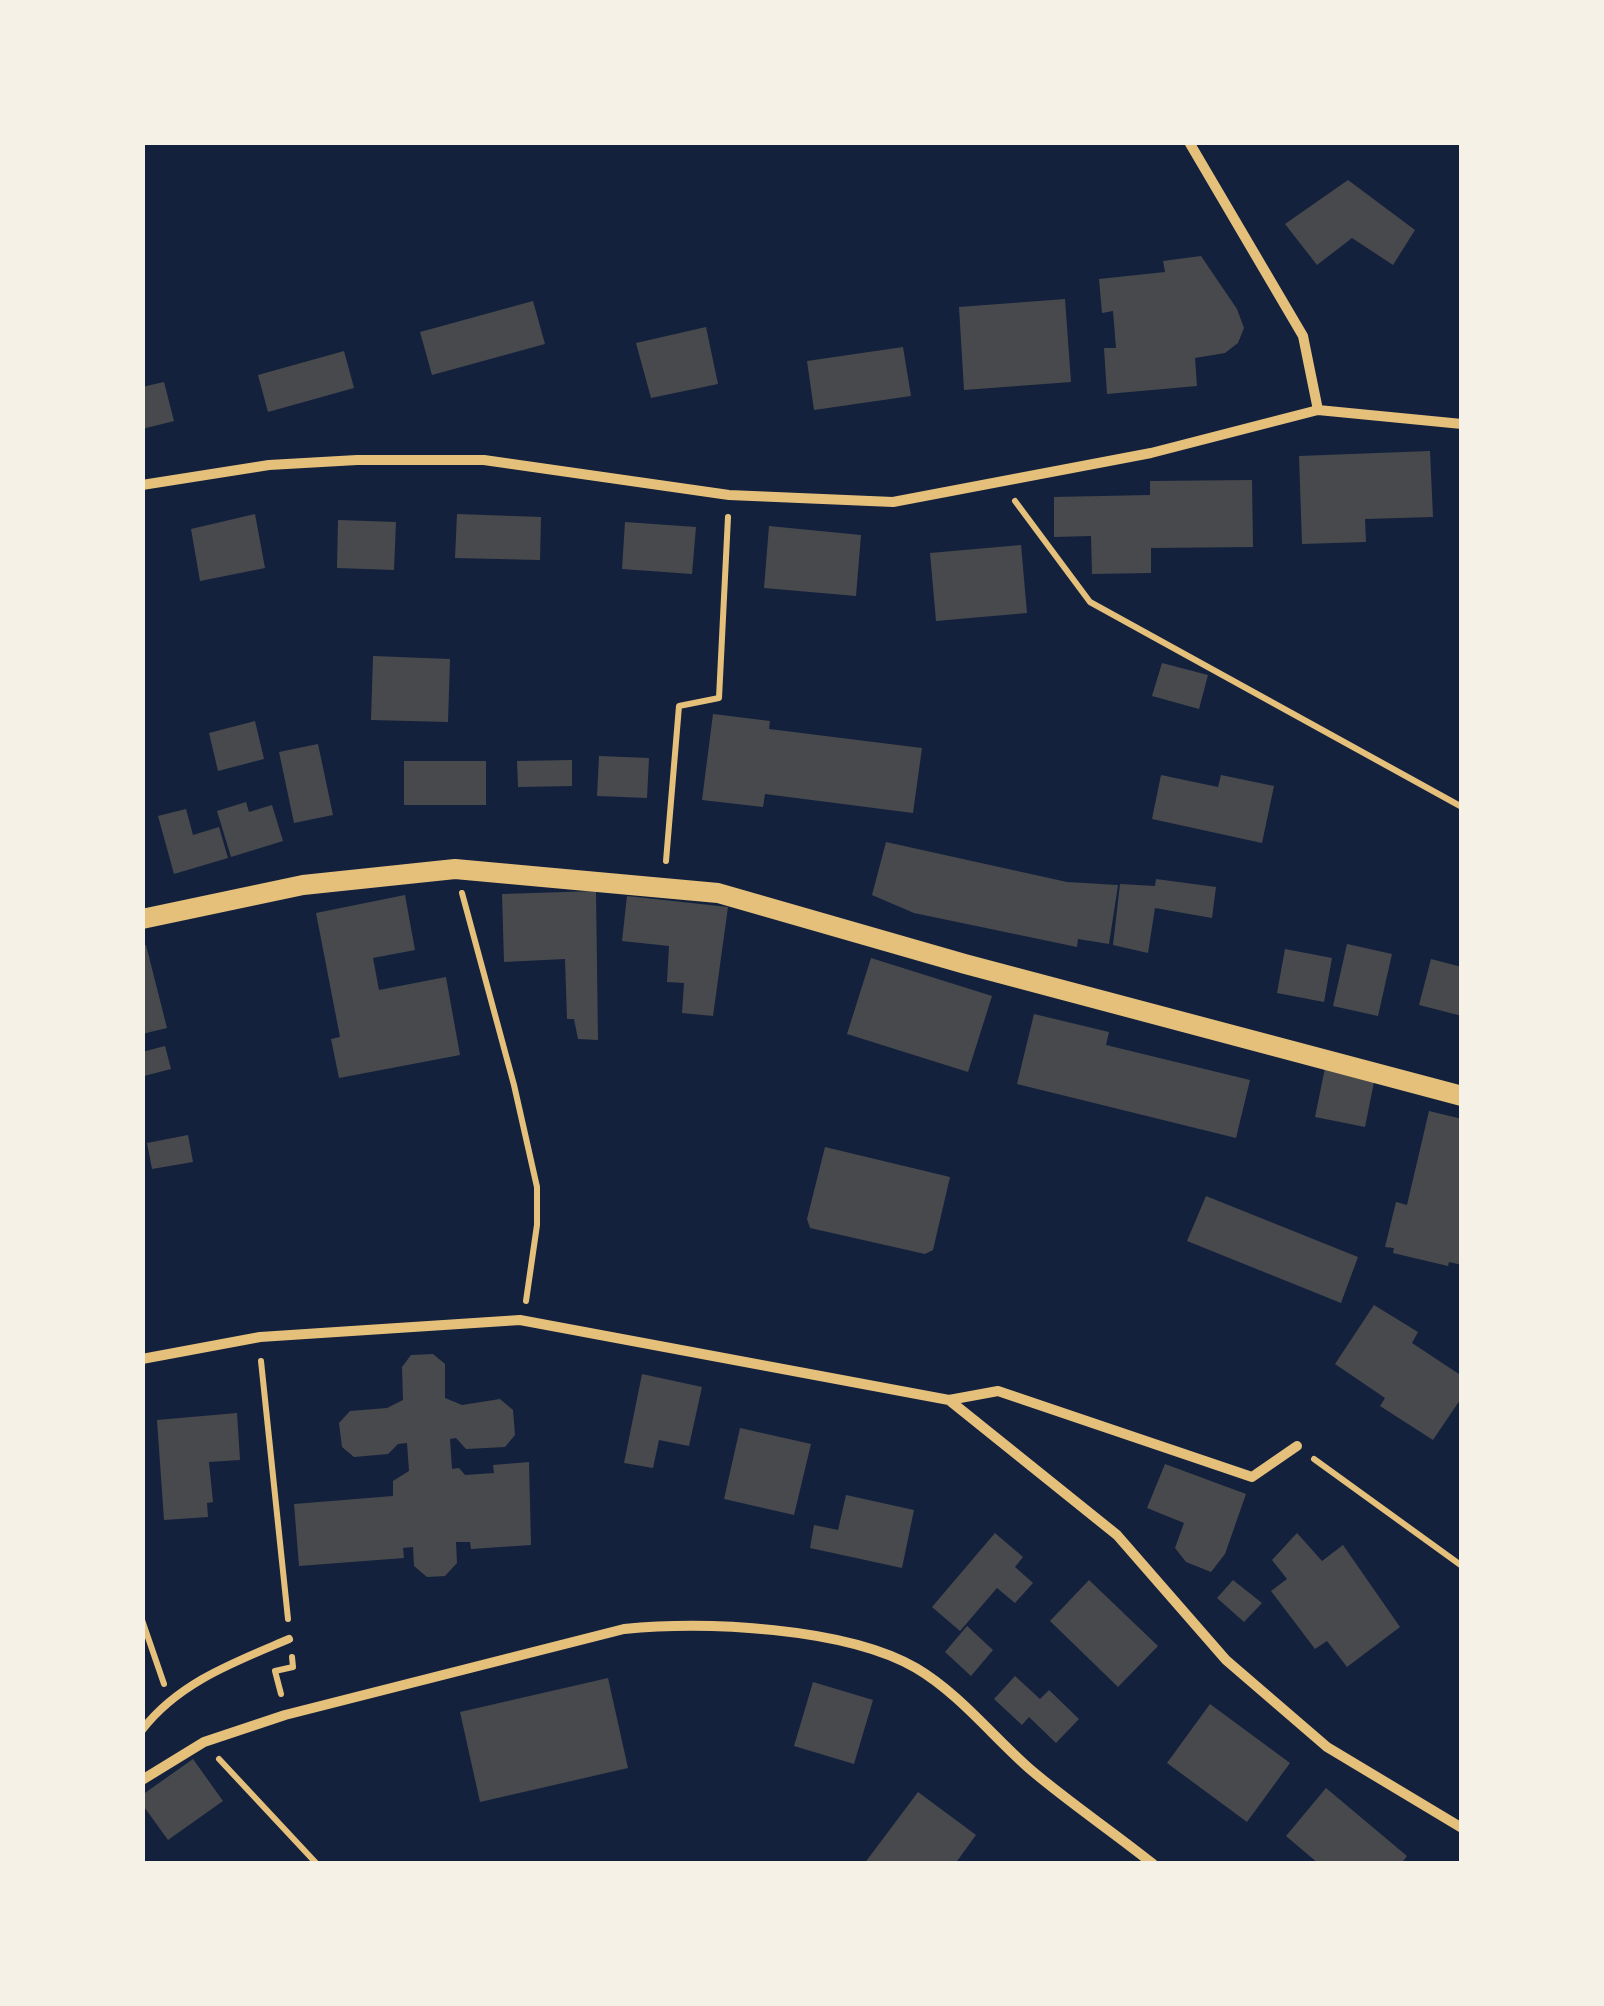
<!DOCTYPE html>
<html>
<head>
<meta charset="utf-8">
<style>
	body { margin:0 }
	#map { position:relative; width:1604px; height:2006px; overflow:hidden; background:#14213d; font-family:"Noto Sans",sans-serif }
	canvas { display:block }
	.frame { position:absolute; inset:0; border:145px solid #f6f1e7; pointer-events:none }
</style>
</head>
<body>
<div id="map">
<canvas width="1604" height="2006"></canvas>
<div class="frame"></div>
</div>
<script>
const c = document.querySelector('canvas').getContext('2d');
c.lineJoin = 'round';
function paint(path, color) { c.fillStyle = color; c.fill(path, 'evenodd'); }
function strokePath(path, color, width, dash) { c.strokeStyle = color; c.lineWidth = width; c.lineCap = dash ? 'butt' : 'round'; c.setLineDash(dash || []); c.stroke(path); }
paint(new Path2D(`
	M1348,180L1415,230L1393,265L1352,238L1317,265L1285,224Z
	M1201,256L1237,309L1244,328L1238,343L1225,353L1195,358L1197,386L1107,394L1104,348H1116L1113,311L1102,313L1099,279L1165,272L1163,261Z
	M1065,299L1071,382L964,390L959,307Z
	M533,301L545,344L432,375L420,332Z
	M706,327L718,384L651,398L636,343Z
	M903,347L911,396L814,410L807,361Z
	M344,351L354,388L268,412L258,375Z
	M164,382L174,421L142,429V387Z
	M1430,451L1433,517L1365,519L1366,542L1302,544L1299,456Z
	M1252,480L1253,547L1151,548V573L1092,574L1091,536L1054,537V497L1150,495V481Z
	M255,514L265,568L200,581L191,529Z
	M457,514L541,517L540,560L455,558Z
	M338,520L396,522L394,570L337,568Z
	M625,522L696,527L692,574L622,569Z
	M769,526L861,535L856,596L764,588Z
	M1021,545L1027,613L936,621L930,553Z
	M373,656L450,659L448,722L371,720Z
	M1162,663L1208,675L1199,709L1152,696Z
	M713,714L770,721L769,729L922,748L913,813L765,794L763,807L702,800Z
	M255,721L264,759L218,771L209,733Z
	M318,744L333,815L294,823L279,752Z
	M599,756L649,758L647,798L597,796Z
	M572,760V786L518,787L517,761Z
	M404,761H486V805H404Z
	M1161,775L1218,787L1221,775L1274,786L1262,843L1152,819Z
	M246,802L249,812L272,805L283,841L231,857L217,811Z
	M186,809L193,835L219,827L228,858L174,874L158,816Z
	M886,842L1067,882L1118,885L1109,944L1078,939L1077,947L914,913L872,895Z
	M1156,879L1216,887L1212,918L1155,908L1148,953L1113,945L1120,884L1155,886Z
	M596,891L598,1040L578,1039L574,1019H567L565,959L504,962L502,894Z
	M405,895L415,950L373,958L379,990L446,977L460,1055L339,1078L331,1039L340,1037L316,913Z
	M627,896L728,907L713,1016L682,1013L684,983L667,982L669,946L622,941Z
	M1347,944L1392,954L1378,1016L1333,1006Z
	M146,945L167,1028L142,1034V946Z
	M1285,949L1332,958L1324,1002L1277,993Z
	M871,958L992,996L968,1072L847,1034Z
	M1431,959L1462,967V1016L1419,1005Z
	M1034,1014L1109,1032L1106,1045L1250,1080L1236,1138L1017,1084Z
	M165,1046L171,1069L144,1076L142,1052Z
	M1325,1068L1375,1077L1365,1127L1315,1117Z
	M1429,1111L1462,1119V1265L1449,1262L1448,1266L1393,1253L1394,1248L1385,1247L1396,1202L1407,1205Z
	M188,1135L193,1162L152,1169L147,1143Z
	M825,1147L950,1177L933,1250L925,1254L810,1228L807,1219Z
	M1206,1196L1358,1257L1341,1303L1187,1241Z
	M1374,1305L1418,1332L1412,1343L1462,1376V1397L1433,1440L1380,1406L1385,1398L1335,1364Z
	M433,1354L445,1364V1398L462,1405L500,1399L513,1410L515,1435L505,1447L466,1449L456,1438L450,1439L452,1469L459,1468L465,1475L494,1473L493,1465L529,1462L531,1545L471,1549L470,1542H456L457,1563L445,1576L427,1577L414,1566L413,1547L403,1548L404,1558L299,1566L294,1504L393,1496V1481L409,1471L407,1443L398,1444L388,1454L354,1457L342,1447L339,1423L350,1411L387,1408L403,1400L402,1367L411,1355Z
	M642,1374L702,1387L689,1446L659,1440L653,1468L624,1463Z
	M237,1413L240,1460L209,1462L213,1502L207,1503L208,1517L164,1520L157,1420Z
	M740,1428L811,1444L794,1515L724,1499Z
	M1165,1464L1246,1494L1225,1554L1211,1572L1186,1562L1175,1548L1184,1523L1147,1508Z
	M846,1495L914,1510L902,1568L810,1548L814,1525L838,1530Z
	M995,1533L1023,1557L1015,1567L1033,1583L1015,1603L997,1588L960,1631L932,1607Z
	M1297,1533L1322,1561L1343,1545L1400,1627L1347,1667L1327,1641L1315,1649L1271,1591L1287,1579L1272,1560Z
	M1089,1580L1158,1646L1118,1687L1050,1621Z
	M1233,1580L1262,1603L1244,1622L1217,1598Z
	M967,1626L993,1650L971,1676L945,1652Z
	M1015,1676L1040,1699L1049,1690L1079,1719L1056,1743L1029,1717L1022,1725L994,1699Z
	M608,1678L628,1768L480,1802L460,1712Z
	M813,1682L873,1700L854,1764L794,1746Z
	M1210,1704L1290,1763L1247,1822L1167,1763Z
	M193,1759L223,1801L168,1840L142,1804V1795Z
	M1326,1788L1407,1856L1401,1864H1319L1286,1836Z
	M918,1792L976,1835L955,1864H864Z`), '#48494c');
strokePath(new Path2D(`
	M1015,501L1090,602L1462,807
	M666,861L679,706L719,698L728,517
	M462,893L514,1085L537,1187V1225L526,1301
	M261,1361L288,1619
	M1314,1459L1462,1566
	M142,1620L164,1684
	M281,1694L275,1671L293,1667L292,1657
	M219,1759L317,1864`), '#e5c07b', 6);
strokePath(new Path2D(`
	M142,1730C179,1682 235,1662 289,1639`), '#e5c07b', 8);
strokePath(new Path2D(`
	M1189,142L1303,336L1318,410
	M142,485L269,465L357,460H484L729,495L893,502L1151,453L1318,410L1462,424
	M142,1359L260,1337L520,1320L949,1400L998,1391L1252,1477L1297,1446
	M949,1400L1117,1535L1226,1660L1327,1747L1462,1828
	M142,1780L204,1742L285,1715L624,1629C705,1621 845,1627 916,1668C960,1694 993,1737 1031,1770C1070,1803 1113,1832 1153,1864`), '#e5c07b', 10);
strokePath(new Path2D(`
	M142,919L303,885L455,869L718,893L965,964L1462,1096`), '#e5c07b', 20);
</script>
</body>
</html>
